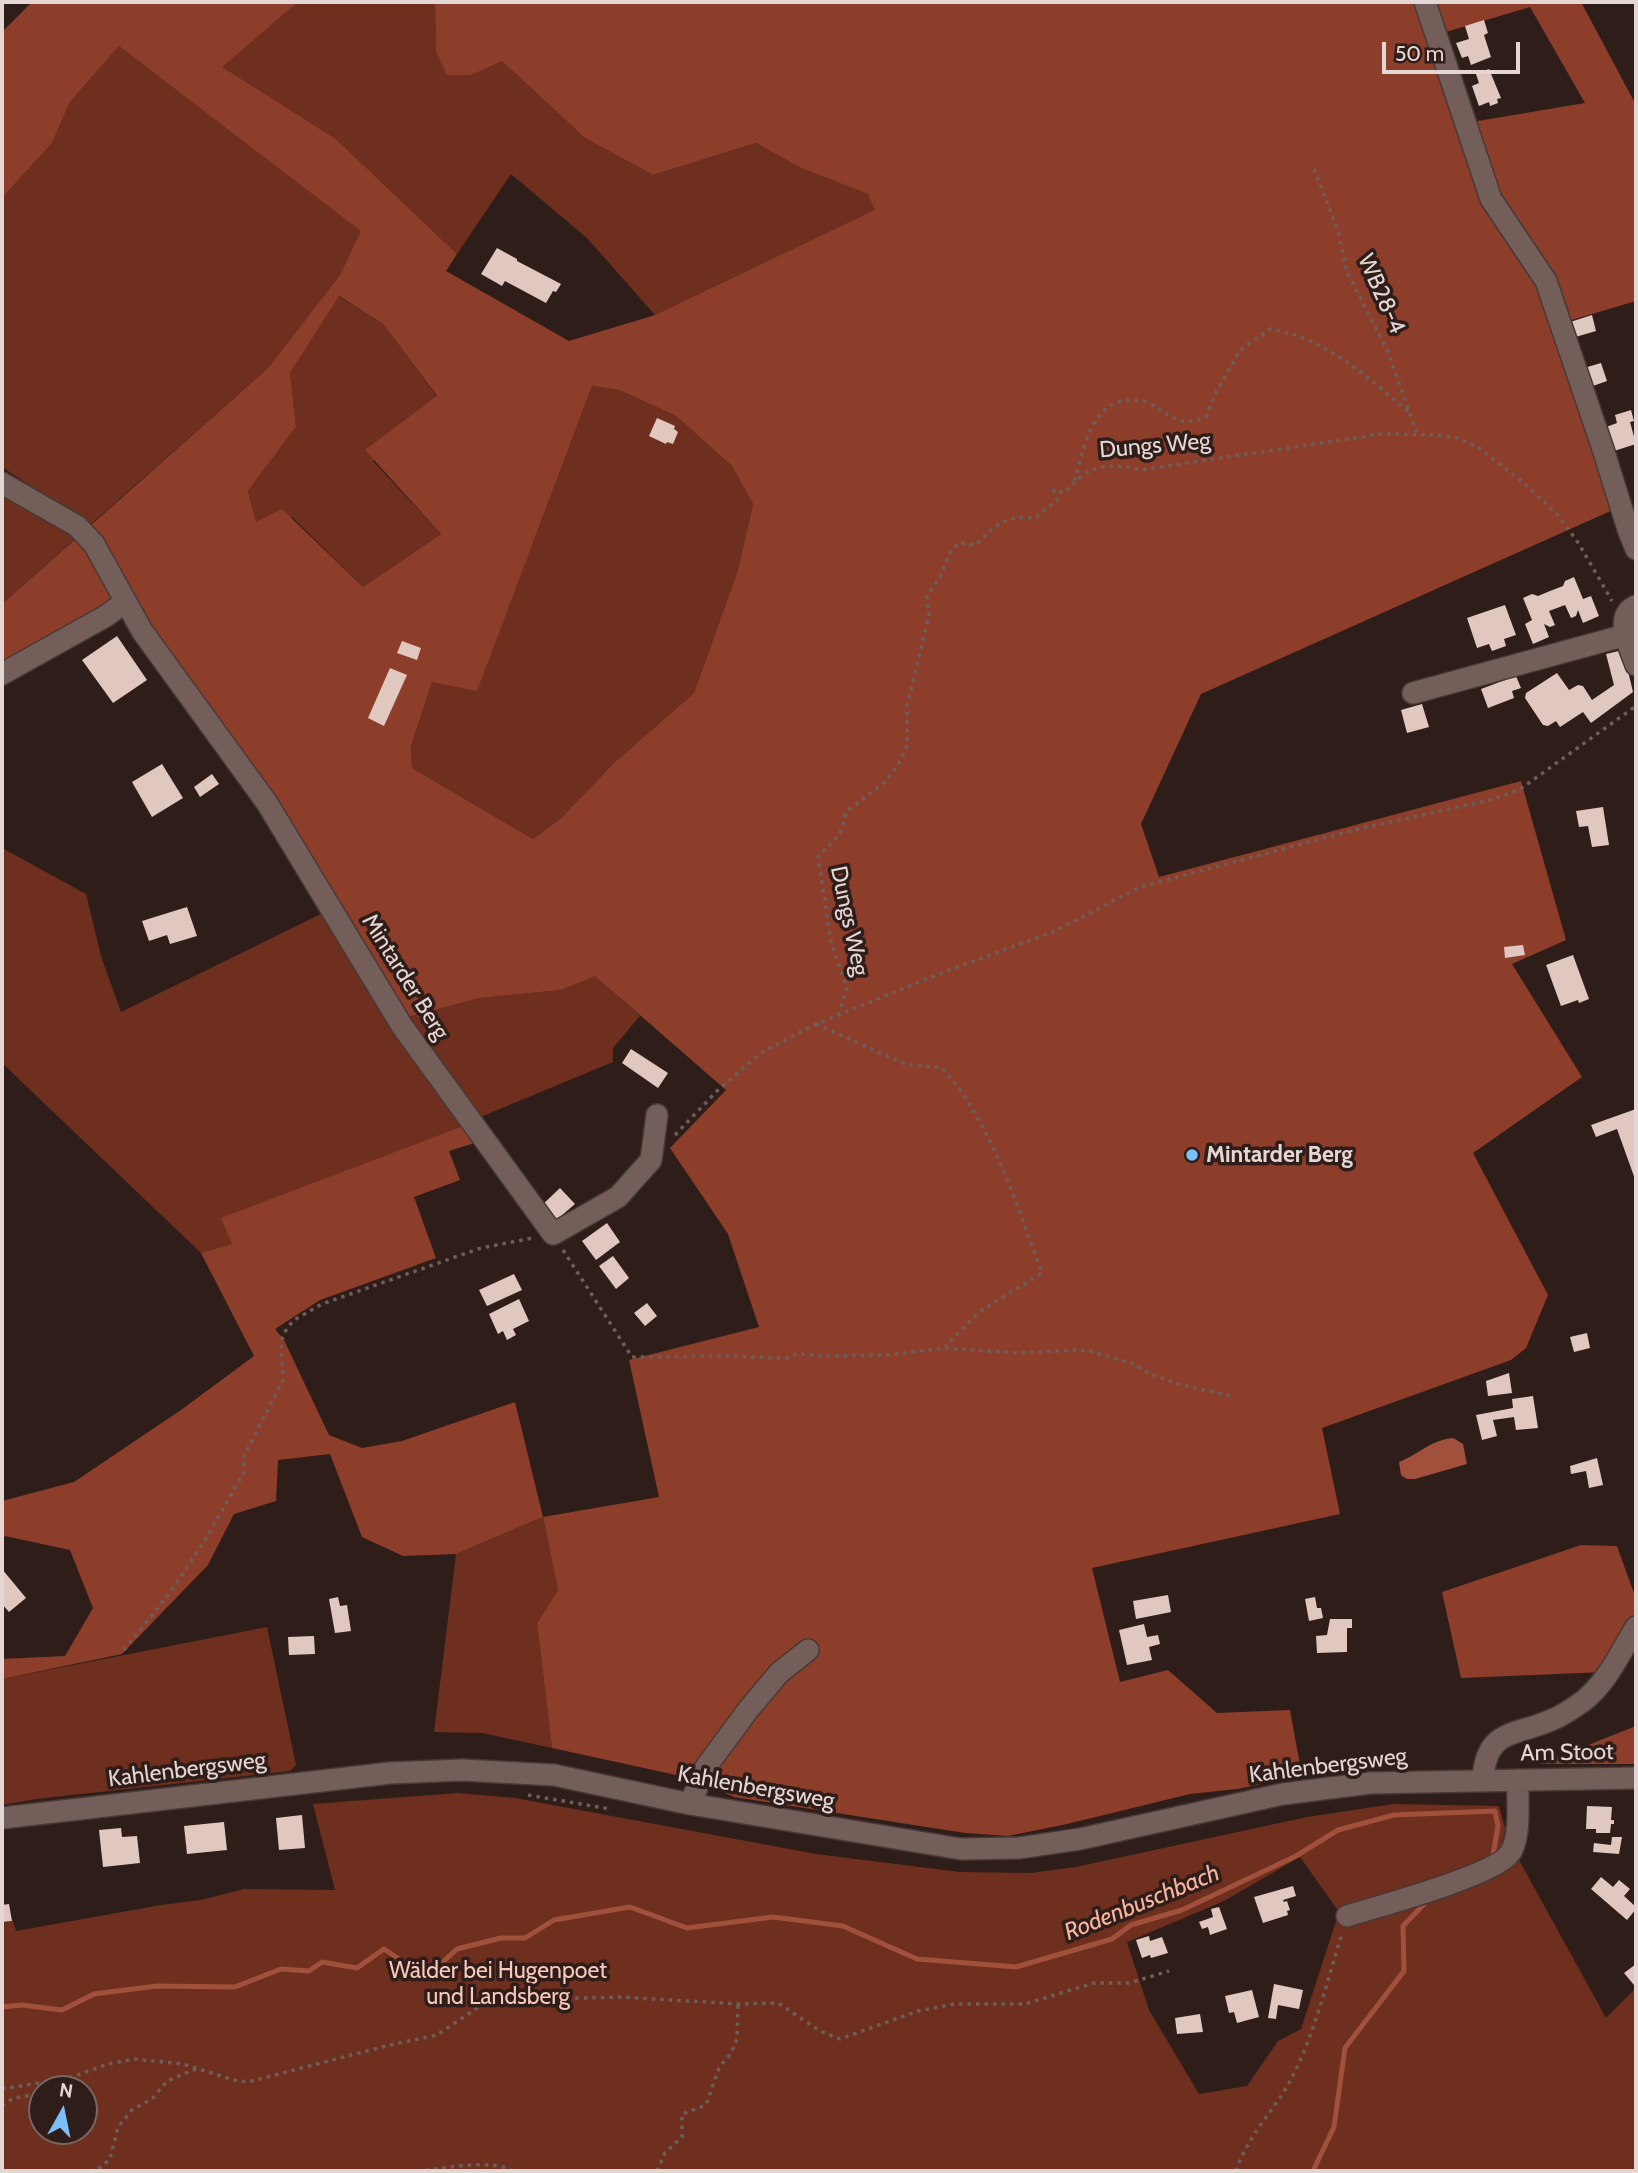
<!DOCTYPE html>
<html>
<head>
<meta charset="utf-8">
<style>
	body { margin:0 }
	#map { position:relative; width:1638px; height:2173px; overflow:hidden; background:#2f1d19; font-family:Cabin,sans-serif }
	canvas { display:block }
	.frame { position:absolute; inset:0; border:4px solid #e3d6d3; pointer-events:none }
	.north { position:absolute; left:28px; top:2075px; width:70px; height:70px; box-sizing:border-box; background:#2f1d19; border:2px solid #776763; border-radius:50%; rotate:9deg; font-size:19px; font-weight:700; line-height:28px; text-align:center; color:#e3d6d3 }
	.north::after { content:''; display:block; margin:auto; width:24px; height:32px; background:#7abff8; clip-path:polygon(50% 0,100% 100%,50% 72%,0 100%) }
	.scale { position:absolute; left:1382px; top:42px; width:138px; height:32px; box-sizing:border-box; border:4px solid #e3d6d3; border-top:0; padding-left:9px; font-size:21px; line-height:24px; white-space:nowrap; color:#e3d6d3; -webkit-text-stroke:5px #2f1d19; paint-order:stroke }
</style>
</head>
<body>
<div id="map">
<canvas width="1638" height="2173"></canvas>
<div class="frame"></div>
<div class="north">N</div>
<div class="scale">50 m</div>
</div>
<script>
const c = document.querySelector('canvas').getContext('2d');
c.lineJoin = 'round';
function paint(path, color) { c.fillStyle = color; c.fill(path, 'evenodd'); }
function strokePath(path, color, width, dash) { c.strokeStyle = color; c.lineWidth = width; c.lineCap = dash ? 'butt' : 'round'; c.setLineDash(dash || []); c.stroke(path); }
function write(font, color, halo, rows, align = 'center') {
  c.font = font + ' Cabin,sans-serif'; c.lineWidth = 7; c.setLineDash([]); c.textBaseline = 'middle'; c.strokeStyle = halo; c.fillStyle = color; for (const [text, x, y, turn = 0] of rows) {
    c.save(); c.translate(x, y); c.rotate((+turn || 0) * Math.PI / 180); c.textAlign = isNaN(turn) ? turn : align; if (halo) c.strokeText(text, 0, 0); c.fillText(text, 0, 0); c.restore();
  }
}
paint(new Path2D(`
	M298,2H435L436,51L471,75L501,60L585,138L653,175L756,143L799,167L869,194L876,211L655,315L587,238L511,174L457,254L336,139L221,67Z
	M119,46L362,230L340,275L268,368L90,525L2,467V198L52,143L70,102Z
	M338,296L383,324L437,397L373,461L441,534L363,587L292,517L256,523L248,491L296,427L290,373Z
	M592,386L619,390L676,416L732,466L753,504L738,570L694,693L615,762L560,819L533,839L412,768L411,748L432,681L477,690Z
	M2,490L79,535L2,604Z
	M2,848L86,894L101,956L121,1012L325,912L468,1124L222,1218L233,1244L201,1253L2,1063Z
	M595,975L640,1016L613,1048V1062L478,1118L404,1018L480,998L561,990Z
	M543,1517L558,1590L537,1623L552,1748L482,1733L434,1732L456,1554Z
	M267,1627L296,1765L290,1771L36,1799L2,1805V1679Z
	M457,1793L515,1798L816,1854L960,1872L1031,1873L1076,1867L1307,1817L1394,1804L1499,1806L1505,1828L1498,1872L1519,1860L1606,2018L1636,1988V2171H2V1923L13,1921L16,1931L161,1905L201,1900L244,1889L335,1890L313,1804ZM1300,1857L1339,1912L1301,2029L1278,2041L1247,2086L1199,2094L1149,2010L1127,1942L1224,1901ZM42,2089H84V2131H42Z`), '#6f2f1f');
paint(new Path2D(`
	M32,2H298L222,67L336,139L457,254L446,271L569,341L655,315L875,210L868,194L799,167L756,143L653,175L585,138L502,61L471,75H447L436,51L435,2H1581L1636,105V301L1565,322L1615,509L1201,694L1141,824L1159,877L1521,781L1566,940L1512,964L1582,1077L1473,1153L1548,1295L1526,1348L1511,1360L1322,1428L1340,1514L1092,1568L1120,1682L1168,1670L1217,1713L1290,1710L1302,1776L1237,1789L1190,1794L1067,1824L1008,1836L965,1833L734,1797L690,1778L552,1748L537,1623L558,1590L543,1517L456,1554L403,1556L362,1537L330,1454L278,1460L276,1501L234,1514L208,1565L122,1654L2,1679V1659L65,1656L93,1608L70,1550L5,1536L2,1538V1501L74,1482L181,1410L254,1356L201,1253L232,1244L221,1218L468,1124L478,1142L449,1151L460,1180L414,1197L436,1258L320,1300L275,1329L284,1340L329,1435L362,1448L402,1441L515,1402L543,1517L659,1497L629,1360L759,1327L728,1234L670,1148L726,1090L595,976L561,990L480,998L404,1018L127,594L2,671V604L268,368L340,275L361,231L119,46L70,102L52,143L2,198V32ZM1530,7L1585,103L1472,122L1429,37ZM339,296L383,324L437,396L365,450L441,534L363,587L282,509L256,522L248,491L296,427L290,373ZM592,386L619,390L676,416L732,466L753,504L738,570L694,693L615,762L560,819L533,839L412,768L411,747L432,682L477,691Z
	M1581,1545L1617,1546L1636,1599V1619L1604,1672L1461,1678L1442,1592Z
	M1636,1726V1764H1540Z`), '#8d3e2a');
paint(new Path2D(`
	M1453,1438L1463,1444L1467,1464L1415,1479H1407L1401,1475L1399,1462C1419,1454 1431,1440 1453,1438Z`), '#a1503b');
strokePath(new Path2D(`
	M2,2007L22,2005L62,2010L94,1994L157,1986L235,1987L281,1969L309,1971L322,1962L357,1968L384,1949L417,1971L430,1974L457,1949L501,1938H525L554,1920L630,1907L687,1928L773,1917L843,1926L917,1959L1016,1967L1112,1939L1131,1925L1182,1910L1296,1856L1338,1830L1394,1815L1495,1811L1498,1826L1493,1855
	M1313,2171L1334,2127L1345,2048L1404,1971L1403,1926L1429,1899`), '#a1503b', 5);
paint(new Path2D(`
	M1484,20L1488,33L1484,35L1491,57L1471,65L1468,56L1462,58L1456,43L1469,39L1465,26Z
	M1489,69L1501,98L1497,99L1498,103L1490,106L1489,102L1479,106L1472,86L1479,83L1476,74Z
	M497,248L517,259V261L561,284L556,292L553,291L546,303L505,281L502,286L481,274Z
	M1592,315L1596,331L1572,338L1567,323Z
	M1601,363L1607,381L1590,387L1584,368Z
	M1631,410L1634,421L1630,422L1636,444L1614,451L1606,427L1617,423L1615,415Z
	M657,418L675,426L674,429L678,432L673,444L667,442L666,444L649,436Z
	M1574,577L1583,599L1591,596L1599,616L1583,623L1578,610L1576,616L1571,618L1565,605L1549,611L1555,625L1550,627L1544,624L1549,637L1533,644L1525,624L1532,620L1523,598L1532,594L1538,596L1550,591L1563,586L1565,581Z
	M1505,605L1516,635L1504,639L1506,646L1492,651L1489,644L1477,648L1467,618Z
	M117,636L147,680L113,703L82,660Z
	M402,641L421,648L417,660L397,653Z
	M1623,650L1633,692L1591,723L1583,712L1560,727L1556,721L1548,726L1543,725L1525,698L1526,693L1557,673L1569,690L1578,685L1583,686L1592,700L1614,685L1606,654Z
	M390,668L407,675L384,726L368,718Z
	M1516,676L1521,688L1512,691L1514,698L1488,708L1481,689Z
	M1422,704L1429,727L1407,733L1401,710Z
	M162,764L183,798L152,817L132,782Z
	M212,774L219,784L200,797L194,787Z
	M1603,807L1609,845L1592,847L1588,826L1579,827L1576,811Z
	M187,907L197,936L170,944L167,935L149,941L142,921Z
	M1523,945L1525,955L1505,958L1504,947Z
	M1573,955L1589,999L1579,1003L1578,1000L1561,1006L1546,965Z
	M631,1049L668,1073L658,1088L622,1063Z
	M1636,1109V1182L1617,1129L1596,1137L1591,1125Z
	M560,1188L575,1204L554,1222L540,1207Z
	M607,1223L620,1242L596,1260L582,1241Z
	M613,1256L629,1278L616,1289L599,1266Z
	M514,1274L522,1290L487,1306L479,1290Z
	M519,1299L529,1321L513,1329L516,1335L507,1340L503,1331L498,1334L489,1314Z
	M647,1303L657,1316L645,1326L634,1313Z
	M1587,1333L1590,1348L1574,1352L1570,1337Z
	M1509,1373L1512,1393L1488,1396L1486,1381Z
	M1533,1396L1538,1428L1516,1430L1514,1417L1493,1420L1497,1436L1482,1440L1476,1415L1513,1408L1512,1399Z
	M1597,1458L1603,1485L1589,1488L1586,1471L1571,1474L1570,1466Z
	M2,1569L26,1598L9,1612L2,1604Z
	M1168,1595L1171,1612L1136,1619L1133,1601Z
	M338,1597L340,1606L347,1605L351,1631L335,1633L329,1599Z
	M1315,1597L1317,1608H1321L1323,1618L1309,1621L1305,1599Z
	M1330,1619H1352V1628H1347V1652L1317,1653L1316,1636L1327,1635Z
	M1144,1624L1147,1637L1158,1635L1160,1644L1149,1647L1152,1660L1127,1665L1119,1630Z
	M314,1636L315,1654L289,1655L288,1637Z
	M1587,1806L1612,1807L1611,1820H1614V1824H1611L1610,1833H1596V1829H1586Z
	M302,1815L305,1848L279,1850L276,1818Z
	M224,1822L227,1850L187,1854L184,1826Z
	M121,1828L122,1837L137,1836L140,1863L103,1867L99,1830Z
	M1612,1837H1622L1619,1854L1593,1852L1594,1843L1611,1845Z
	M1601,1877L1613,1887L1619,1880L1630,1889L1624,1896L1636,1907V1909L1627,1920L1591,1889Z
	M1293,1886L1296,1896L1283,1900L1284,1902L1287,1901L1290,1910L1287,1911L1288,1915L1263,1923L1254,1897Z
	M9,1904L12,1921L2,1922V1905Z
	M1219,1907L1227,1929L1210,1935L1208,1927L1202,1929L1199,1922L1213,1917L1211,1909Z
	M1149,1936L1150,1941L1162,1937L1168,1953L1151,1958L1150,1955L1142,1958L1136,1940Z
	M1636,1964V1984L1634,1985L1624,1973Z
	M1274,1984L1303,1990L1299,2009L1278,2005L1276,2019L1268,2018Z
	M1252,1990L1259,2017L1237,2023L1234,2012L1229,2013L1225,1996Z
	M1200,2014L1203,2032L1177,2034L1175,2018Z`), '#e0c8c1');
const minor = new Path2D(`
	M1425,2L1491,199L1546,281L1603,449L1628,529L1636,549
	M2,483L77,526L94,544L142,631L267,803L402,1026L553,1234L618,1197L651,1160L657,1115
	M1636,606C1613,616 1630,648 1636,665
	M2,674L106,616L125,602
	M1413,693L1626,635
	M1483,1779C1486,1730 1513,1736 1549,1721C1561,1717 1572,1709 1582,1702C1607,1683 1620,1653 1636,1627
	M690,1804L706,1767L748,1710L779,1673L808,1650
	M2,1818L390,1773L462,1770L554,1775L690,1804L961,1849L1019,1848L1080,1839L1283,1794L1370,1783L1636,1778
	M1347,1916C1376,1907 1502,1874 1512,1850C1521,1830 1517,1801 1518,1780`);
strokePath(minor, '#473936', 24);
strokePath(new Path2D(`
	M1314,169L1338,231L1347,272L1387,350L1417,433
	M1075,481C1083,451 1091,399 1132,400C1137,401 1143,400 1147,402C1170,414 1178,429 1206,417L1214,396L1240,350L1270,329C1327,338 1368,378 1410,413
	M838,1015L847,989L831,941L818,857C835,838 841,840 846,812L885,782L901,760L907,746V706L929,615L927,596L940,577L950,553L958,543L976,545C996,524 1005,515 1035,518L1057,500L1054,490L1064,493C1089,465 1104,462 1141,470L1381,434L1437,435L1458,438L1479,448L1524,483L1558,515L1579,544L1612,601
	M816,1024L905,1064L942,1068C991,1121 1017,1206 1042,1273L979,1312L945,1347
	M675,1135L717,1091L761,1053L816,1024L939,974L1055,931L1140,887L1354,830L1490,800L1519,790L1636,706
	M563,1250L632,1357L731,1356L771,1358H787L796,1354L826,1356L888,1355L944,1348L1018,1353L1075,1350L1089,1351L1134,1364L1148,1373L1178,1384L1231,1396
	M124,1650L169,1594L204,1542L244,1472L243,1458L283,1380L281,1341L287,1328L294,1320L322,1304L481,1248L533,1238
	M528,1795L610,1809
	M2,2089L69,2078L108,2064L134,2059L183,2064L234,2080L248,2082L390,2045L437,2035L480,2006L544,1999L620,1997L738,2004L778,2003L820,2031L840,2039L918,2011L954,2004H1025L1094,1983H1129L1169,1971
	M45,2089L55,2082
	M2,2106C18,2092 27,2100 42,2091
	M90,2171L101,2167L110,2159L118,2127L132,2110L153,2098L167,2081L198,2068
	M417,2171C442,2169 492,2158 513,2171
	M657,2171L665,2153L682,2137V2114L706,2105L719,2068L731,2053L737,2039L738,2004
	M1236,2171C1247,2137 1272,2113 1289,2083C1314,2037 1326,1984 1342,1934`), '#6e5e5a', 3.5, [3.5, 5]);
strokePath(minor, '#745e59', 21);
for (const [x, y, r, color] of [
	[1192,1155,7,"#7abff8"]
]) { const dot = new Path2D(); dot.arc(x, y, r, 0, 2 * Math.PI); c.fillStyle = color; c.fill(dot); strokePath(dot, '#2f1d19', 2.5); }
write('23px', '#e3d6d3', '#2f1d19', [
	["WB28-4",1381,294,66],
	["Dungs Weg",1155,446,-5],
	["Dungs Weg",849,921,78],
	["Mintarder Berg",405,977,58],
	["Am Stoot",1567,1753,-1],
	["Kahlenbergsweg",1328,1766,-7],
	["Kahlenbergsweg",187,1770,-7],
	["Kahlenbergsweg",756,1788,10]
]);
write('bold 23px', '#e3d6d3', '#2f1d19', [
	["Mintarder Berg",1206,1155]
], 'left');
write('23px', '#f7c8bb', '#2f1d19', [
	["Wälder bei Hugenpoet",498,1971],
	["und Landsberg",498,1997]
]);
write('italic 24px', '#f8b3a1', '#2f1d19', [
	["Rodenbuschbach",1142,1903,-22]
]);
</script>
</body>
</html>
